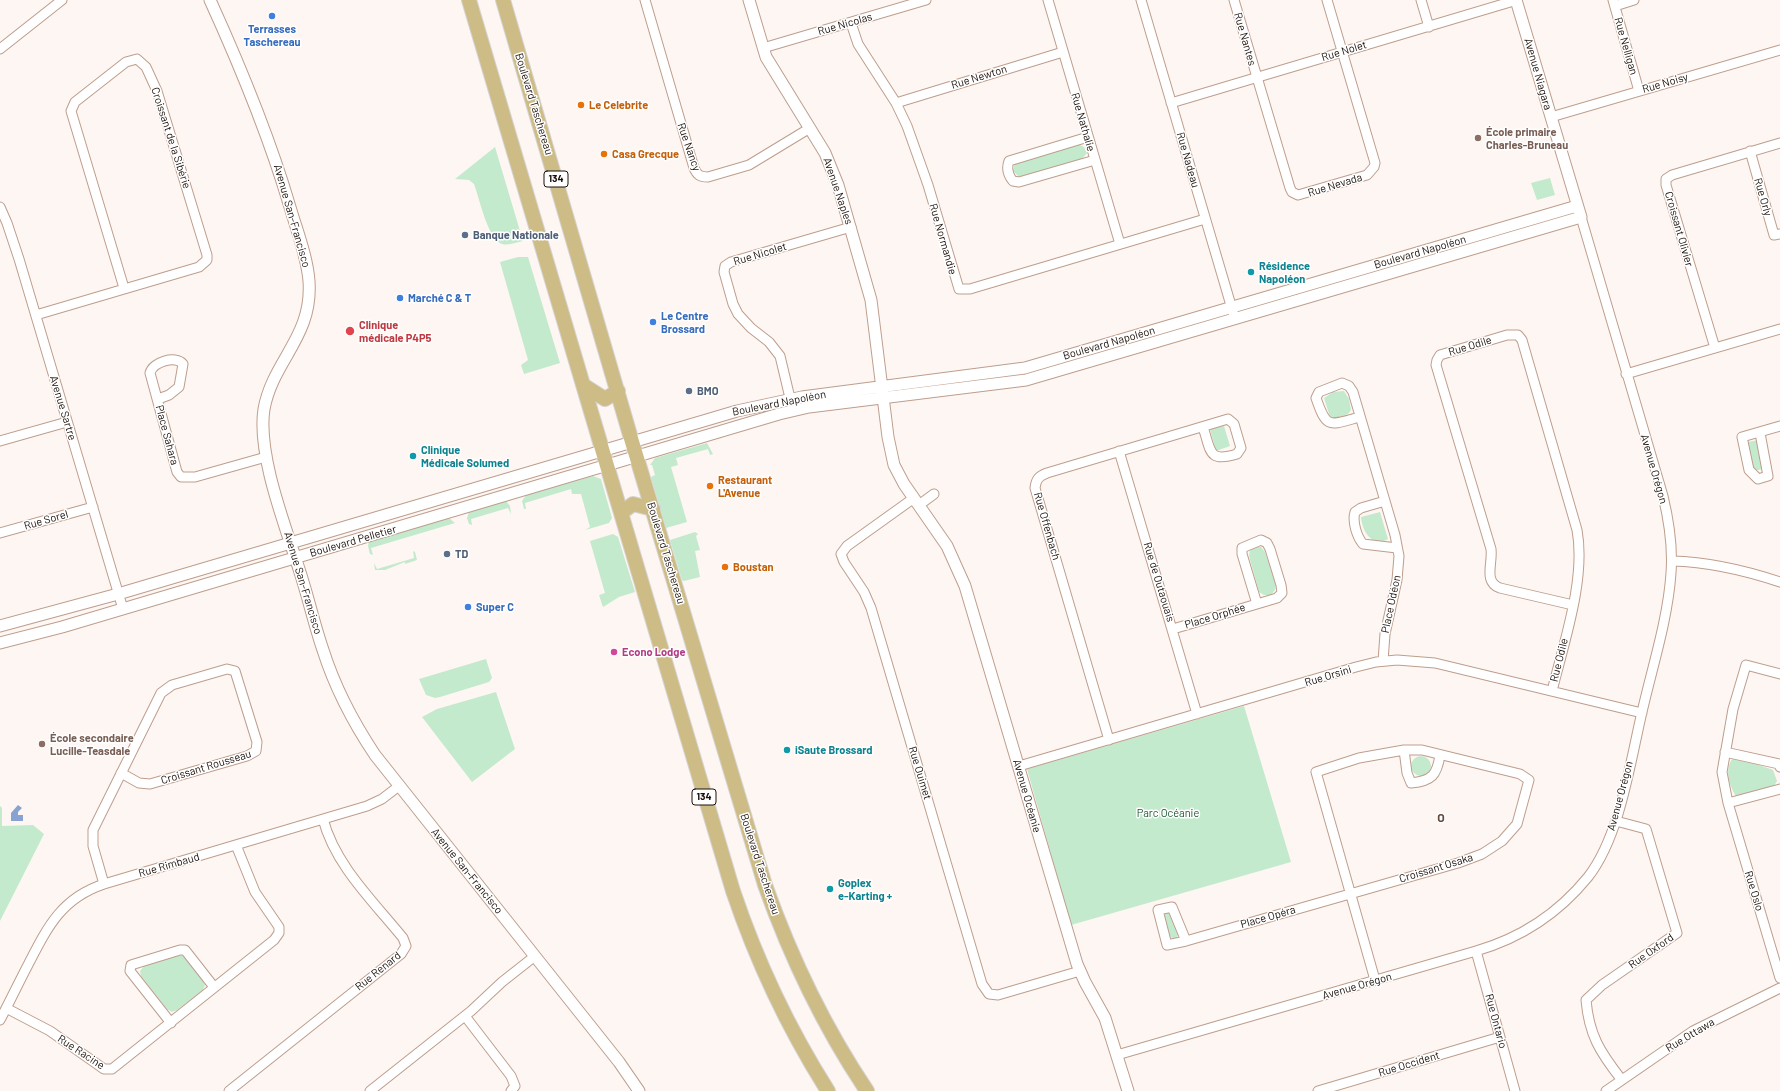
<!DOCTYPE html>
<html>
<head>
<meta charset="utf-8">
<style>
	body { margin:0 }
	canvas { display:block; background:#fdf6f2 }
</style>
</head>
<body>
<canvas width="1780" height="1091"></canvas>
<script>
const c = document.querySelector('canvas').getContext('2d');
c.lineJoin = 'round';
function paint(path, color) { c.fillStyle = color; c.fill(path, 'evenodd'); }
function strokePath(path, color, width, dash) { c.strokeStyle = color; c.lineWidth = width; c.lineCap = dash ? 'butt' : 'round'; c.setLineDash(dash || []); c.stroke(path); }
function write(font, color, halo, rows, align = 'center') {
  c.font = font + ' Barlow,sans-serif'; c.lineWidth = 3; c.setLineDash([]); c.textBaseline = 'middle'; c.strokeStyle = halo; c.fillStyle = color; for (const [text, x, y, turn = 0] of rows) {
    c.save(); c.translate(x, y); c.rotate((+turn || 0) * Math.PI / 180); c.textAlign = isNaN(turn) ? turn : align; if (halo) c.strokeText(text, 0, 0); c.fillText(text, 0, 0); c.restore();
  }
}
paint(new Path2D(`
	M1078,144L1084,147L1087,153L1082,159L1022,177L1018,176L1013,171L1015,163Z
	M495,147L523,241C517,242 509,246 502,244C488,240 479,197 474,184L469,180L455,179Z
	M1550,178L1555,195L1537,200L1531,183Z
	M518,257H528L560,363L524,374L521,365L528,360L500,262Z
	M1344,391L1349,399L1351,410L1348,414L1335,418L1330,417L1324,398L1333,392Z
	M1224,426L1230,446L1216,451L1210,429Z
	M1758,440L1763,469L1753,471L1748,442Z
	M707,443L713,454L710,455L708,449L676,458L678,465L671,467L687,522L666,528L651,477L655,475L652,465H650L655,458Z
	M593,476L601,479L612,518L609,523L585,530L590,527L581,494H572L571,489L525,503L526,509H524L522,501L526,495Z
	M506,501L510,506L511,514L508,508L471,519L472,525L469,524L467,518L469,512Z
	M1380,512L1388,539C1372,548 1362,531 1361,517Z
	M449,518L455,523L371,548L373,555L370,554L368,546L369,541Z
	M695,532L698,534L696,536L700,550L695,551L700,577L684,581L682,580L670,540Z
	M613,534L618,537L635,592L619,597L603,607L599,595L605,593L590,541Z
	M1255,547H1261L1265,552L1276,585L1275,590L1271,595H1264L1259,592L1249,556L1250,550Z
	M413,551L415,552L417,560L405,564V562L385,570H375L374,563L377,569L414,558Z
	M486,659L492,678L489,682L440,697L435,698L426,695L419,679Z
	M496,692L515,749L472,782L422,717L437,709Z
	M1244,706L1291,862L1071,925L1027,769Z
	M1411 766a10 10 0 1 1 20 0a10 10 0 1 1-20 0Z
	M1733,758H1740L1773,770L1777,781L1774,786L1736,796C1729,785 1724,769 1733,758Z
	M0,806L2,808V826L33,825L44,834L0,921Z
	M1166,911L1170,912L1178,935L1176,939L1170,937L1163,915Z
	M180,955C187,957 203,978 205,985L203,990L177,1010L172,1012L167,1009L141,976L140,971L145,965Z`), '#c4eacd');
paint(new Path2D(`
	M18,805L22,808L18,812V815H23V821H11V813Z`), '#88a3d1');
const minor = new Path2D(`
	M645,0L694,168C697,175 700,177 708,177L749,165L810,128
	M1048,0L1120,244
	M1141,0L1235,319
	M1234,0L1290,188L1292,192L1298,195L1367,175L1374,167L1375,163L1327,0
	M1421,0L1429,27
	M1613,0L1639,91
	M1615,6L1634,0
	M851,23L858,44L896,103L907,126L928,185L959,289H970L1205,219
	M763,48L926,0
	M0,49L62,0
	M896,103L1063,52
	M1171,103L1517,0
	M1551,117L1780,50
	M1088,137L1009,161C1006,169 1008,175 1013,181L1019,182L1095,160
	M1750,151L1774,235L1780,234
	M0,207L7,223L19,259L123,609
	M36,315L199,267L207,260V255L157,91L146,67L137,59L126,62L75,102L71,111L124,288
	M1715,348L1666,185V179L1672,175L1780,143
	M1626,374L1780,329
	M790,398L780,356L769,342L751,328L738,314L733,304L724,272L725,266L731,262L851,227
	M158,399L169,395L179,387L183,364C175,355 153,362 150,373L177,472L181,477H195L266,457
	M1360,417C1329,425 1327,430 1316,398L1319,392L1342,383L1349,386L1353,392L1395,535L1399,556L1397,580L1385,634L1383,661
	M1760,433L1768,476L1758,479L1749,470L1742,437L1780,426
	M0,441L67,422
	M1119,451L1197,714
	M914,498L847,546L841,554L844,562L864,592L871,608L982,984L989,994L998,995L1080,971
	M1385,501L1361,508L1355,512C1352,522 1357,537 1363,544L1397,548
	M919,505L934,494
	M0,533L93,507
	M1672,561C1710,562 1744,570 1780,582
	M1173,629L1277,598L1282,593L1281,585L1270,549L1267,543L1261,540L1242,548V554L1257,604
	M1780,674L1746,665L1733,709L1722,772L1728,803L1780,978
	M1552,691C1564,642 1586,579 1577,530L1522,340L1518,335H1507L1440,355L1437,360L1436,365L1491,549C1493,563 1483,582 1500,588L1573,605
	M1109,740L1035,488C1036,479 1039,476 1047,473L1228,419L1234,424L1241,448L1237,454C1208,463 1211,451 1203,427
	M1404,750L1407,773L1411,783C1432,781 1437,775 1440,755
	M1725,752L1779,764L1780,767
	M1019,766L1356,667L1376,662L1397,660L1435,663L1642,713
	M1728,803L1780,789
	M1616,821L1646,829L1677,933L1602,985L1586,1000C1589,1035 1600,1052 1621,1079
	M104,884L93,846V830L161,693L172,685L227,669L235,671L257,742L256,751L247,756L150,784L139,783L121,773
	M1186,941L1172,907L1158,910L1167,945L1186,941L1458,863L1482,854L1502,841L1517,824L1529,780L1520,774L1422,750H1404L1359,758L1316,772L1375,980
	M1476,951L1515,1091
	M6,1008L50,1031L104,1069H112L274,940L279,933V927L255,892L236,845
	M465,1016L511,1076L515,1086L511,1091
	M0,1020C10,1001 19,982 29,963C48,926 62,898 104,884L367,806L382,799L399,786
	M171,1023L130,971L131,965L180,950H185L214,987
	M1117,1055L1476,951C1521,938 1558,914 1588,877C1620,836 1630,763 1642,712C1652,668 1668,619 1671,573C1673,547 1669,521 1663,496L1581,217
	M229,1091L401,954L406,946L403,938C373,901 335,865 323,819
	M370,1091L471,1011L502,982L535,956
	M1318,1091L1500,1037
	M1606,1091L1693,1031L1780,988`);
const tertiary = new Path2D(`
	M210,0C241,68 269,136 290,207C297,231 307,256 309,281C313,337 273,360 264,409C257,454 285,525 299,569C308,596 314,624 323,650C335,688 353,722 375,755L619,1062L639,1091
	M749,0L766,57L825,153L838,185L871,300L888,437L894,465L904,484L947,546L965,586L1077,964L1085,982L1105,1018L1128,1091
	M0,626L118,594L737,411L802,397L1025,368L1577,206
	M0,643L62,627L779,414L809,407L1026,380L1581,217L1516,0`);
const primary = new Path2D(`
	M469,0L733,891C757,962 788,1028 828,1091
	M503,0L630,435L765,885C791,958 824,1027 867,1091
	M583,385L605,399L618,391
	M621,513L633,504L653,509`);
strokePath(minor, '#be9e8d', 11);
strokePath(tertiary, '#be9e8d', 13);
strokePath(primary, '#d6d4d3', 16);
strokePath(minor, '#fff', 9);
strokePath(tertiary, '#fff', 11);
strokePath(primary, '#cebc86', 14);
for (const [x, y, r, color] of [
	[272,16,4,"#3f7fe0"],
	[581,105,4,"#e8710a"],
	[1478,138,4,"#8d6e63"],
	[604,154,4,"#e8710a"],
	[465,235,4,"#5c6f8a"],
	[1251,272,4,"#0f9aa8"],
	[400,298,4,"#3f7fe0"],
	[653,322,4,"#3f7fe0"],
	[350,331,5,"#e0444e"],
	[689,391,4,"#5c6f8a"],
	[413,456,4,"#0f9aa8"],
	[710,486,4,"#e8710a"],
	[447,554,4,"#5c6f8a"],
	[725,567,4,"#e8710a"],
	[468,607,4,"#3f7fe0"],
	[614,652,4,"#d1479c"],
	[42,744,4,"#8d6e63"],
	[787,750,4,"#0f9aa8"],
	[830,889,4,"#0f9aa8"]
]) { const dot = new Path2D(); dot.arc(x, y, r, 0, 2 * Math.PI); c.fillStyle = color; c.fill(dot); strokePath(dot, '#fff', 1.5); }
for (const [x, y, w] of [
	[556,179,24],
	[704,797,24]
]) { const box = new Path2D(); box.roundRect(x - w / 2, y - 8, w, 16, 3); c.fillStyle = '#fff'; c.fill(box); strokePath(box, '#1b100a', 1); }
write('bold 10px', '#1b100a', null, [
	["134",556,179],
	["134",704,797]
]);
write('11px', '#1b100a', '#fff', [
	["Rue Nicolas",845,24,-16],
	["Rue Nantes",1245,39,74],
	["Rue Nelligan",1626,46,74],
	["Rue Nolet",1344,51,-17],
	["Avenue Niagara",1538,74,74],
	["Rue Newton",979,77,-17],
	["Rue Noisy",1665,83,-16],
	["Boulevard Taschereau",534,104,73],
	["Rue Nathalie",1083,122,74],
	["Croissant de la Sibérie",171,138,72],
	["Rue Nancy",689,147,71],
	["Rue Nadeau",1188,160,74],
	["Rue Nevada",1335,185,-17],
	["Avenue Naples",838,191,71],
	["Rue Orly",1763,197,74],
	["Avenue San-Francisco",292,216,74],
	["Croissant Olivier",1679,229,74],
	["Rue Normandie",943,239,74],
	["Boulevard Napoléon",1420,252,-16],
	["Rue Nicolet",760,254,-17],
	["Boulevard Napoléon",1109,343,-16],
	["Rue Odile",1470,346,-17],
	["Boulevard Napoléon",779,403,-11],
	["Avenue Sartre",63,408,73],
	["Place Sahara",167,435,75],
	["Avenue Orégon",1654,469,74],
	["Rue Sorel",46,520,-16],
	["Rue Offenbach",1047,526,74],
	["Boulevard Pelletier",353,541,-16],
	["Boulevard Taschereau",666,553,73],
	["Rue de Outaouais",1159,582,73],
	["Avenue San-Francisco",303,583,73],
	["Place Odéon",1391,604,-78],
	["Place Orphée",1215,616,-17],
	["Rue Odile",1559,660,-76],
	["Rue Orsini",1328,676,-17],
	["Croissant Rousseau",206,767,-17],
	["Rue Ouimet",920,773,73],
	["Avenue Océanie",1027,796,74],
	["Avenue Orégon",1620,796,-75],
	["Boulevard Taschereau",760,864,72],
	["Rue Rimbaud",169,865,-16],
	["Croissant Osaka",1436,868,-17],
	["Avenue San-Francisco",467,871,51],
	["Rue Oslo",1754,891,73],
	["Place Opéra",1268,917,-16],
	["Rue Oxford",1651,951,-35],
	["Rue Renard",378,971,-39],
	["Avenue Orégon",1357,986,-16],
	["Rue Ontario",1496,1021,75],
	["Rue Ottawa",1690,1035,-31],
	["Rue Racine",81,1052,33],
	["Rue Occident",1409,1064,-17]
]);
write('bold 11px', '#366cbe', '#fff', [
	["Terrasses",272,29,"center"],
	["Taschereau",272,42,"center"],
	["Marché C & T",408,298],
	["Le Centre",661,316],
	["Brossard",661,329],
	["Super C",476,607]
], 'left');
write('bold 11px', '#c56008', '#fff', [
	["Le Celebrite",589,105],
	["Casa Grecque",612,154],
	["Restaurant",718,480],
	["L'Avenue",718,493],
	["Boustan",733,567]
], 'left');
write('bold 11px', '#785e54', '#fff', [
	["École primaire",1486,132],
	["Charles-Bruneau",1486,145],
	["École secondaire",50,738],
	["Lucille-Teasdale",50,751]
], 'left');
write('bold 11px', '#4e5e75', '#fff', [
	["Banque Nationale",473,235],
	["BMO",697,391],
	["TD",455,554]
], 'left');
write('bold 11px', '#0d838f', '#fff', [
	["Résidence",1259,266],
	["Napoléon",1259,279],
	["Clinique",421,450],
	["Médicale Solumed",421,463],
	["iSaute Brossard",795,750],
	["Goplex",838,883],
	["e-Karting +",838,896]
], 'left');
write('bold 11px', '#be3a42', '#fff', [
	["Clinique",359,325],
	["médicale P4P5",359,338]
], 'left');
write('bold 11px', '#b23c85', '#fff', [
	["Econo Lodge",622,652]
], 'left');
write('11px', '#1a532f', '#fff', [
	["Parc Océanie",1168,813]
]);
write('bold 12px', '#654a3b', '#fff', [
	["O",1441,818]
]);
</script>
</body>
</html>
